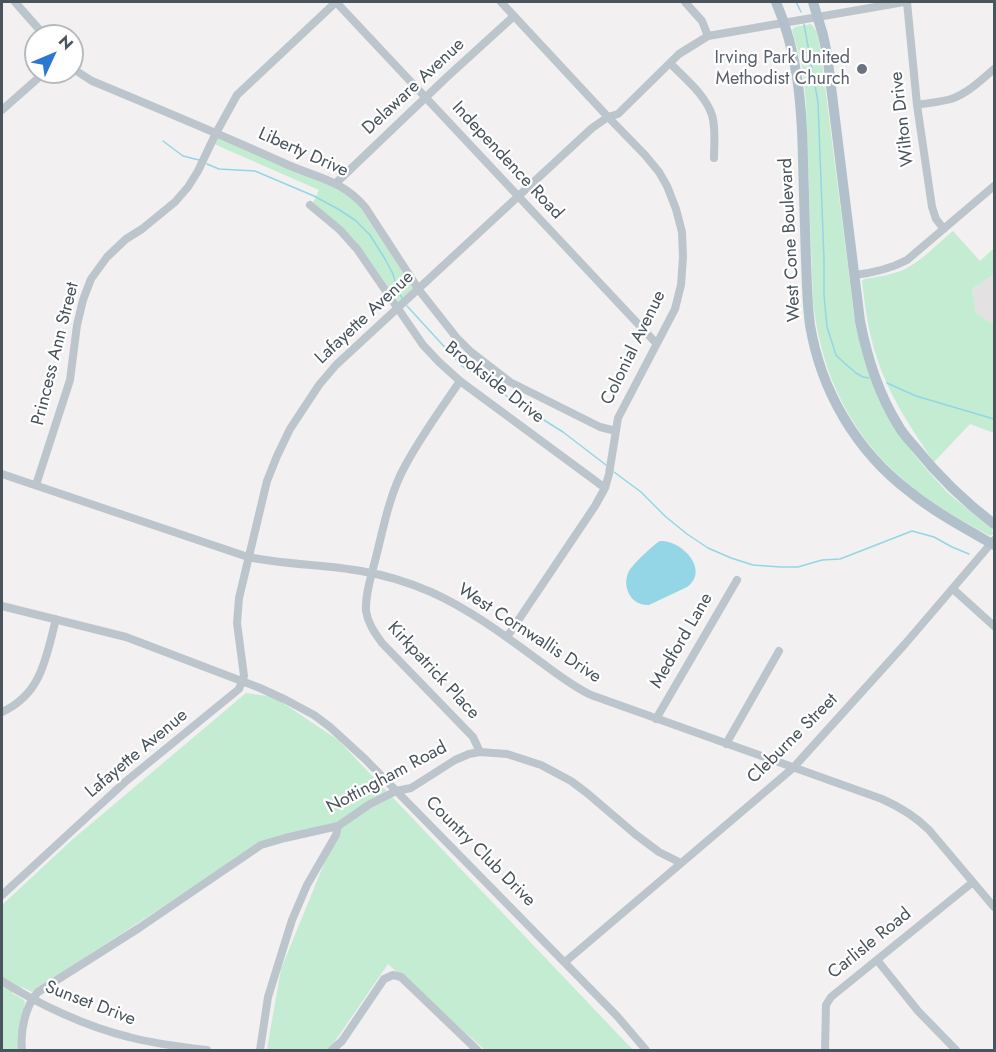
<!DOCTYPE html>
<html>
<head>
<meta charset="utf-8">
<style>
	body { margin:0 }
	#map { position:relative; width:996px; height:1052px; overflow:hidden; background:#f2f0f0; font-family:Jost,sans-serif }
	canvas { display:block }
	.frame { position:absolute; inset:0; border:3px solid #4a545c; pointer-events:none }
	.north { position:absolute; left:24px; top:24px; width:60px; height:60px; box-sizing:border-box; background:#fff; border:2px solid #b7bbbe; border-radius:50%; rotate:46deg; font-size:16px; font-weight:700; line-height:24px; text-align:center; color:#4a545c }
	.north::after { content:''; display:block; margin:auto; width:21px; height:27px; background:#2978d3; clip-path:polygon(50% 0,100% 100%,50% 72%,0 100%) }
</style>
</head>
<body>
<div id="map">
<canvas width="996" height="1052"></canvas>
<div class="frame"></div>
<div class="north">N</div>
</div>
<script>
const c = document.querySelector('canvas').getContext('2d');
c.lineJoin = 'round';
function paint(path, color) { c.fillStyle = color; c.fill(path, 'evenodd'); }
function strokePath(path, color, width, dash) { c.strokeStyle = color; c.lineWidth = width; c.lineCap = dash ? 'butt' : 'round'; c.setLineDash(dash || []); c.stroke(path); }
function write(font, color, halo, rows, align = 'center') {
  c.font = font + ' Jost,sans-serif'; c.lineWidth = 4.5; c.setLineDash([]); c.textBaseline = 'middle'; c.strokeStyle = halo; c.fillStyle = color; for (const [text, x, y, turn = 0] of rows) {
    c.save(); c.translate(x, y); c.rotate((+turn || 0) * Math.PI / 180); c.textAlign = isNaN(turn) ? turn : align; if (halo) c.strokeText(text, 0, 0); c.fillText(text, 0, 0); c.restore();
  }
}
paint(new Path2D(`
	M994,274V325L976,313L972,289Z`), '#e3e1e1');
paint(new Path2D(`
	M811,24C820,32 819,45 821,55L854,314L863,354L906,444L926,469L948,493L992,529L993,534L990,536C970,525 949,514 930,501C860,451 823,388 813,302L806,105L803,70L792,30L795,27Z
	M217,137L339,187L356,201L413,288L399,302L354,239L313,203L319,190L214,144Z
	M953,231L980,261L994,248V274L972,289L976,313L994,325V433L970,424L934,462C911,428 888,394 876,355C868,331 865,306 862,281L864,279C878,277 890,275 903,270C921,262 937,244 953,231Z
	M246,693L274,697L338,740L633,1050H485L388,964L331,1047L327,1050H275L267,1049L281,969L337,832L313,828L262,842L32,992L22,987L12,993L24,1000L25,1003L18,1044L19,1050H2V905L73,839Z`), '#c3ecd2');
paint(new Path2D(`
	M660,541C682,540 710,570 687,587L649,605C631,606 621,587 629,571C633,564 654,544 660,541Z`), '#94d6e5');
strokePath(new Path2D(`
	M796,2L801,12
	M804,24L818,102L824,260V295L827,327L836,355L841,360L856,373L863,377L869,378
	M163,141L183,156L199,160
	M207,164L219,169L255,171L314,196L338,209L355,220L370,235L385,259L393,274L397,289L402,298
	M407,306L462,366L523,407L563,432L606,465
	M887,383L916,396L994,419
	M614,472L641,492L666,517L687,534L708,548L731,558L753,565L780,567H798L822,560L840,559L912,531L934,537L952,547L969,554`), '#94d6e5', 1.5);
strokePath(new Path2D(`
	M15,2L45,36
	M336,2L656,343
	M501,2L608,117L645,155L659,172L667,186L676,209L682,232L683,257L681,285L675,309L618,418L609,474L605,488L595,506L507,637
	M685,2L702,21L708,36
	M907,2L917,105L932,207L936,219L944,229
	M670,63C684,78 705,94 712,115C716,128 714,144 714,158
	M72,66L78,72L92,81C157,108 222,135 286,164C317,178 342,180 365,207L419,290L456,337L471,352L510,382L600,427L616,431
	M917,105C928,103 940,102 951,99C968,93 981,80 994,69
	M2,110L45,72
	M336,183L447,77L514,16
	M310,205L340,230L357,249L423,345L439,362L460,381L605,488
	M854,275C873,273 890,269 907,260L994,186
	M460,381C441,409 421,436 405,466C389,495 383,530 375,561C371,577 365,595 366,611C368,624 375,633 382,643L473,737L480,752
	M2,474L248,557C285,565 323,564 361,571C385,575 408,582 431,592C469,609 504,635 538,660C556,673 572,686 591,695L882,799C900,807 915,816 929,830L994,907
	M36,485L70,380L77,325L83,300L91,279L107,257L126,239L142,229L175,202L188,187L198,171L216,133L237,95L336,2
	M953,589L994,626
	M2,606L126,637L260,688L286,700L314,715L330,727L365,759L617,1016L646,1050
	M2,712C42,694 46,657 56,619
	M656,719L737,580
	M726,744L779,651
	M2,895L125,782L239,689L244,676L237,623L239,598L267,481L277,456L290,429L319,385L336,365L592,128L608,117L618,114L679,54L708,36L904,2
	M877,960L918,1011L956,1050
	M565,962L793,768L905,644L994,540
	M2,981C38,1004 87,1027 129,1037C155,1044 181,1047 207,1050
	M22,1050C20,1032 25,1006 38,992L139,928L261,845L285,838L338,826L370,804L396,791L411,788L455,760L469,754L480,752L507,754L541,765L571,781L587,793L635,834L659,852L681,863
	M260,1050L268,997L292,920L307,885L336,835L338,826
	M332,1050L342,1041L384,979L393,975L401,977L477,1050
	M825,1050L826,1005L831,997L973,882`), '#bdc5cc', 8);
strokePath(new Path2D(`
	M776,2C798,53 802,106 803,161C804,195 805,228 806,261C807,282 807,304 810,325C821,391 856,451 910,492C936,513 966,529 994,545
	M813,2L823,35L827,54L860,321C867,357 878,393 898,425C902,433 909,440 915,447C939,477 964,501 994,524`), '#b2c0cc', 10);
for (const [x, y, r, color] of [
	[862,69,6,"#6b7280"]
]) { const dot = new Path2D(); dot.arc(x, y, r, 0, 2 * Math.PI); c.fillStyle = color; c.fill(dot); strokePath(dot, '#fff', 2); }
write('18px', '#5b616d', '#fff', [
	["Irving Park United",850,59],
	["Methodist Church",850,80]
], 'right');
write('18px', '#4a545c', '#fff', [
	["Delaware Avenue",414,87,-43],
	["Wilton Drive",903,119,-97],
	["Liberty Drive",303,153,24],
	["Independence Road",507,161,47],
	["West Cone Boulevard",791,240,-93],
	["Lafayette Avenue",365,318,-43],
	["Colonial Avenue",634,348,-64],
	["Princess Ann Street",56,354,-76],
	["Brookside Drive",494,383,38],
	["West Cornwallis Drive",529,634,33],
	["Medford Lane",682,641,-60],
	["Kirkpatrick Place",433,671,47],
	["Cleburne Street",793,739,-45],
	["Lafayette Avenue",137,754,-40],
	["Nottingham Road",387,778,-28],
	["Country Club Drive",480,852,45],
	["Carlisle Road",870,944,-39],
	["Sunset Drive",90,1004,21]
]);
</script>
</body>
</html>
